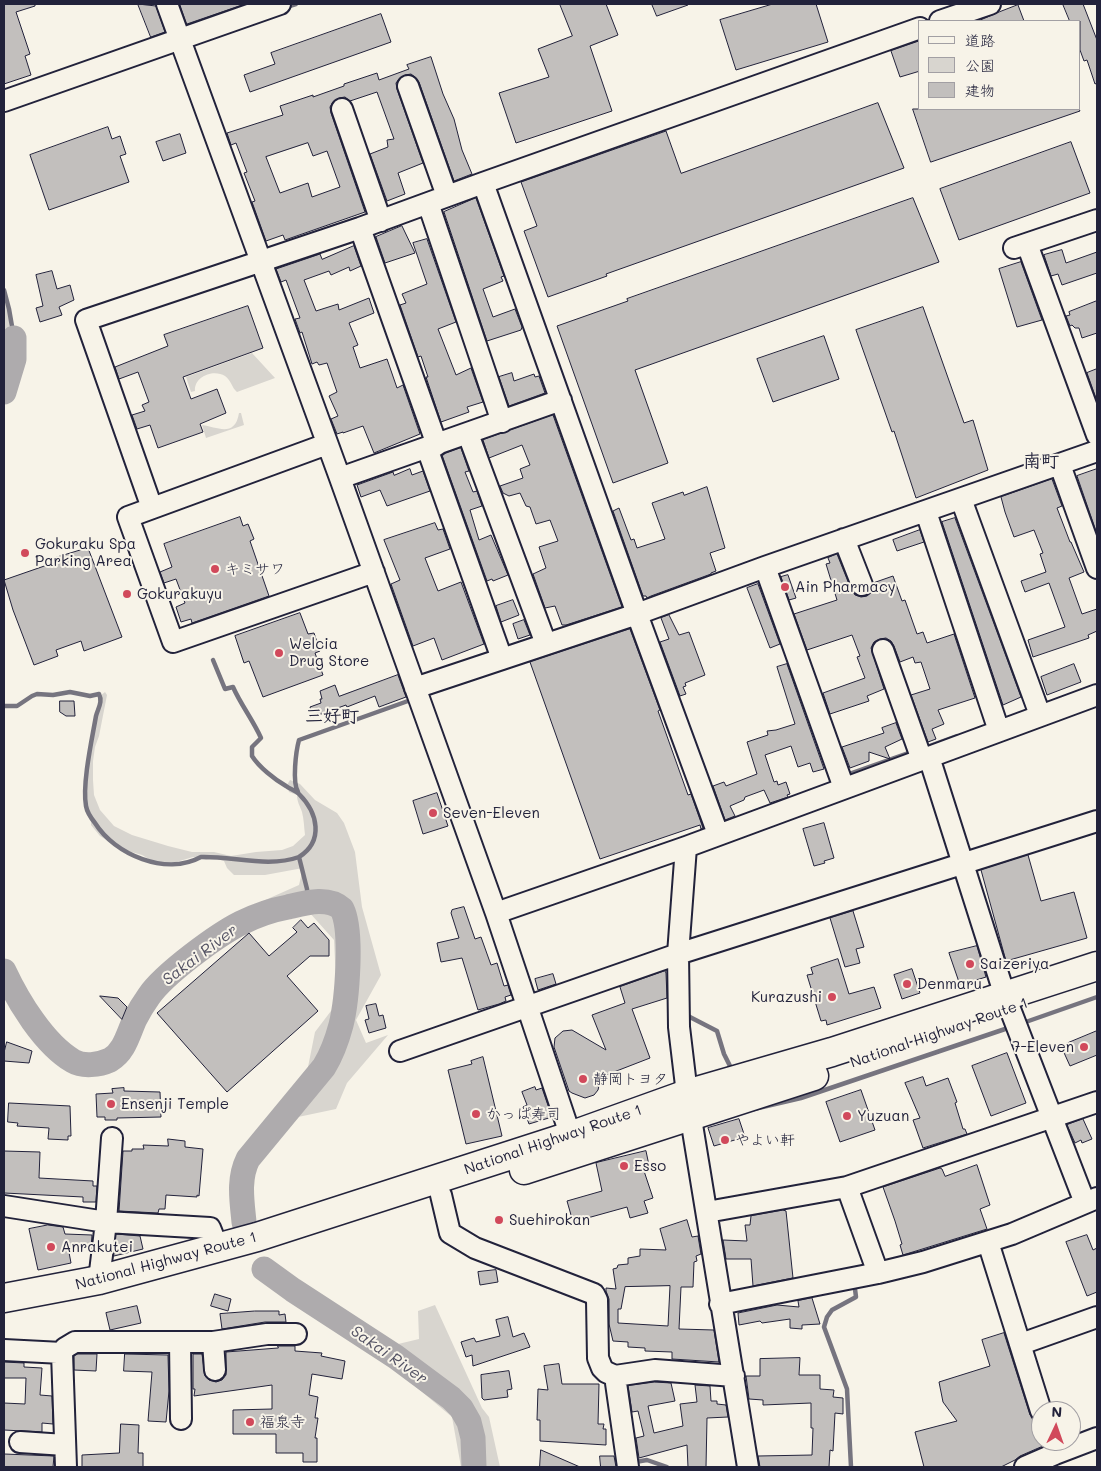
<!DOCTYPE html>
<html>
<head>
<meta charset="utf-8">
<style>
	body { margin:0 }
	#map { position:relative; width:1101px; height:1471px; overflow:hidden; background:#f7f3e8; font-family:Mali,"Klee One",sans-serif }
	canvas { display:block }
	.frame { position:absolute; inset:0; border:5px solid #22223b; pointer-events:none }
	.legend { position:absolute; left:918px; top:20px; width:162px; height:90px; box-sizing:border-box; background:#f7f3e8; border:1px solid #a29fa3; margin:0; padding:6px 9px; list-style:none; font-size:15px; color:#22223b }
	.legend li { display:flex; align-items:center; gap:10px; height:25px }
	.legend b { width:25px; border:1px solid #a29fa3 }
	.north { position:absolute; left:1031px; top:1401px; width:50px; height:50px; box-sizing:border-box; background:#f7f3e8; border:1px solid #a29fa3; border-radius:50%; rotate:3deg; font-size:14px; font-weight:700; line-height:20px; text-align:center; color:#22223b }
	.north::after { content:''; display:block; margin:auto; width:18px; height:22px; background:#d1495b; clip-path:polygon(50% 0,100% 100%,50% 72%,0 100%) }
</style>
</head>
<body>
<div id="map">
<canvas width="1101" height="1471"></canvas>
<div class="frame"></div>
<ul class="legend">
<li><b style="height:6px;background:#f7f3e8"></b>道路</li>
<li><b style="height:14px;background:#d8d5cf"></b>公園</li>
<li><b style="height:14px;background:#c2bfbd"></b>建物</li>
</ul>
<div class="north">N</div>
</div>
<script>
const c = document.querySelector('canvas').getContext('2d');
c.lineJoin = 'round';
function paint(path, color) { c.fillStyle = color; c.fill(path, 'evenodd'); }
function strokePath(path, color, width, dash) { c.strokeStyle = color; c.lineWidth = width; c.lineCap = dash ? 'butt' : 'round'; c.setLineDash(dash || []); c.stroke(path); }
function write(font, color, halo, rows, align = 'center') {
  c.font = font + ' Mali,"Klee One",sans-serif'; c.lineWidth = 4; c.setLineDash([]); c.textBaseline = 'middle'; c.strokeStyle = halo; c.fillStyle = color; for (const [text, x, y, turn = 0] of rows) {
    c.save(); c.translate(x, y); c.rotate((+turn || 0) * Math.PI / 180); c.textAlign = isNaN(turn) ? turn : align; if (halo) c.strokeText(text, 0, 0); c.fillText(text, 0, 0); c.restore();
  }
}
paint(new Path2D(`
	M4,300L10,314L7,360L4,372Z
	M252,353L275,378L237,392C232,388 231,380 225,376C214,369 194,376 195,391L191,392L186,377Z
	M239,413H241L244,425L206,438L202,425C217,427 235,438 239,413Z
	M105,692L107,695L99,736L95,747L93,761V780L94,795L100,810L114,826L132,835L168,846L192,852H214L231,856L256,852L282,850L293,846L305,835C304,827 304,820 302,812C300,806 297,802 297,795L289,792L287,785L290,780L300,784L315,800L337,813L344,823L355,852L362,907L381,975L356,1020L366,1043L388,1035L347,1083L336,1109L298,1117L315,1032L337,1003L334,940L309,912L262,917L254,905L299,885L303,868L265,875H234L227,868L224,861L213,858L206,860L193,857L173,863L157,864L142,855L121,849L100,836L91,825V820L85,811L84,778L97,713L99,697Z
	M435,1305L482,1408L489,1417L500,1467H461L452,1417L385,1361L394,1345L419,1339L418,1311Z`), '#d8d5cf');
strokePath(new Path2D(`
	M286,7L296,4
	M4,290L9,309L14,338
	M213,660L225,689L233,687C241,705 253,720 261,738L252,747V756C259,767 274,779 286,786C290,789 296,791 299,794C318,813 324,841 299,857
	M4,706H17L32,696L37,694L53,695L70,692L90,696L99,694C103,702 98,708 96,716C92,739 82,784 86,806C87,812 91,818 95,823C115,855 166,876 201,857C233,856 268,868 299,857L307,889L308,902
	M924,748L957,736
	M849,774L914,751
	M298,792C292,782 296,751 299,740L408,701
	M686,1015L717,1031L724,1054L733,1072
	M1020,1024L1097,997
	M754,1109L801,1098L1011,1027
	M635,1462L647,1460L667,1467
	M851,1467L847,1389L824,1327L827,1317L832,1310L856,1297L855,1289`), '#76747f', 4.5);
strokePath(new Path2D(`
	M4,392L14,359V338
	M4,971C18,1001 44,1044 73,1061C83,1067 99,1065 110,1060C125,1051 128,1034 135,1019C139,1011 144,1003 149,996C164,974 217,935 241,923C255,916 272,910 288,907C305,903 328,896 342,909C353,931 347,1001 341,1025C337,1040 332,1054 324,1067L248,1159C238,1179 242,1201 244,1222
	M264,1269L293,1290L396,1357L451,1398L461,1408L469,1422L473,1438L474,1467`), '#aeabad', 25);
const building = new Path2D(`
	M4,4H35V6L16,12L30,54L25,56L31,75L4,84Z
	M138,4L156,6L165,32L151,37Z
	M180,4H245L187,24Z
	M560,4H606L618,35L590,46L612,111L516,143L499,93L549,77L538,49L572,36Z
	M652,4H688V5L657,16Z
	M773,4H816L828,42L736,70L720,20Z
	M1063,4H1083L1097,40V83L1095,84L1087,60L1084,61L1080,50V21H1070Z
	M1018,5L1024,21H978L999,12Z
	M381,14L391,42L250,92L244,75L275,64L271,53Z
	M920,41V71L900,77L891,51Z
	M431,57L443,94L454,119L462,150L472,174L454,181L419,82L415,77L411,74L405,75L399,79L396,83L397,89L423,163L398,173L405,194L387,201L370,154L388,147L387,140L394,139L377,92L350,101L345,97L339,98L333,102L330,107L331,113L365,212L285,240L283,235L266,241L252,202L255,201L244,173L247,172L236,143L231,145L227,133L283,115L280,106L313,95V97L344,86V84L377,73L379,80L409,69L407,65ZM308,143L313,156L327,151L340,187L312,197L308,183L280,193L266,157Z
	M878,103L904,168L606,274L607,276L548,297L524,231L537,226L521,182L666,131L681,173Z
	M913,109H1079L1080,111L931,162Z
	M108,127L112,139L120,136L126,154L120,156L129,182L49,210L30,155Z
	M180,134L186,153L163,161L156,142Z
	M1071,142L1090,193L959,240L940,189Z
	M476,198L504,276L501,277L503,281L483,289L493,317L515,309L522,327L521,330L487,341L444,212Z
	M913,198L939,262L635,370L668,463L613,483L557,326L628,301L627,299Z
	M402,226L415,253L385,263L376,237Z
	M427,239L456,322L438,329L456,375L471,368L483,402L467,407L469,412L441,422L426,377H428L421,356L418,357L400,305L406,303L402,294L427,284L413,243Z
	M354,246L361,266L350,271L349,267L331,275L329,271L304,280L316,311L338,304L339,310L369,298L374,313L349,323L358,345L353,347L360,368L387,359L397,388L403,385L420,434L374,453L363,426L343,433V432L337,434L331,419L338,416L329,396L337,392L327,363L319,365L317,362L312,364L302,332L300,333L295,319L300,318L286,280L281,282L276,269L320,254L322,259Z
	M1062,250L1066,263L1097,252V273L1062,285L1058,274L1051,276L1044,255Z
	M1021,262L1042,320L1017,327L999,269Z
	M52,271L57,289L70,285L74,300L59,307L62,315L40,322L36,308L43,306L36,275Z
	M1097,301V333L1082,338L1079,328H1075L1072,325L1070,326L1066,316L1070,315L1069,312Z
	M248,306L263,348L183,377L191,399L217,389L226,413L200,424L203,432L158,448L150,425L137,429L132,415L145,411L142,405L149,402L138,372L119,379L115,367L168,346L164,335Z
	M923,307L964,423L973,420L988,470L916,498L894,431L892,432L856,330Z
	M824,336L839,379L773,402L757,359Z
	M1097,369V401L1087,373Z
	M512,373L514,381L534,374L535,377L539,376L545,393L509,406L499,377Z
	M553,415L622,607L566,625H562L555,606L545,608L533,574L546,568L539,547L558,541L550,520L536,524L530,507L526,506L520,493L509,496L503,493L500,486L523,478L520,469L530,465L522,445L489,458L483,440Z
	M461,448L469,471L465,472L473,492L477,491L482,506L470,510L479,540L491,535L508,575L493,581L492,579L487,581L442,455Z
	M410,469L412,475L423,471L430,491L387,506L380,490L361,497L357,485L393,472L394,475Z
	M1097,469V534L1077,476Z
	M1052,479L1062,506L1057,508L1070,542H1071L1084,572L1069,578L1082,614L1097,609V631L1088,635L1089,638L1033,657L1028,640L1065,627L1049,583L1025,592L1021,581L1046,572L1040,554L1043,553L1034,530L1014,537L1005,512L1001,497Z
	M707,487L725,548L710,553L716,571L711,573V574L651,596L647,598L646,596H643L613,511L619,508L631,540L634,539L637,548L665,539L652,503L683,492L684,495Z
	M240,517L243,526L248,524L254,539L250,541L269,596L192,623L191,619L181,622L176,607L185,603L176,579L164,583L160,572L172,567L164,544Z
	M955,518L1021,697L1003,705L942,522Z
	M435,523L438,530L443,529L450,549L425,558L438,591L461,582L484,644L442,660L434,638L413,646L391,584L400,580L384,540Z
	M920,530L924,542L897,551L893,540Z
	M88,548L122,637L84,651L81,641L56,650L58,656L34,665L13,610L4,580L53,563L52,559Z
	M837,554L851,589L855,595L861,597L867,596L872,592L873,583L893,576L902,601L905,600L917,634L923,632L927,643L954,634L975,698L938,710L944,724L932,729L936,739L928,742L911,695L930,689L921,662L915,663L913,657L900,662L894,646L891,641L886,638L880,639L874,642L871,648L884,689L867,696L869,701L830,714L823,693L865,678L857,657L860,656L852,635L807,650L794,614L837,600L826,564L830,563L828,558Z
	M788,575L796,598L789,600L781,577Z
	M758,584L780,644L770,648L747,588Z
	M513,600L519,615L501,622L496,606Z
	M300,613L308,634L314,633L320,651L315,653L323,675L263,697L249,661L244,663L235,636Z
	M669,615L679,635L689,632L705,675L685,683L686,686L683,687L686,694L680,696L660,642L669,639L661,618Z
	M524,620L530,635L518,639L513,624Z
	M630,629L660,710L658,711L688,795L691,794L703,828L701,829L700,825L600,859L530,662Z
	M787,664L824,769L813,772L810,763L798,767L791,746L765,755L774,782L777,781L778,785L786,782L790,794L787,795L788,797L770,803L764,790L745,797L744,800L730,806L735,816L725,820L713,786L724,782L726,786L757,774L747,742L768,735L767,731L776,730L795,724L777,667Z
	M1074,664L1081,682L1047,695L1041,677Z
	M398,675L406,697L379,707L375,696L347,707L346,705L313,717L310,707L321,703L320,699H322L320,691L335,685L339,696Z
	M60,701H74L75,716H66L60,712Z
	M896,723L902,739L885,747L890,759L869,752V761L850,768L842,747L884,733L882,728Z
	M437,793L448,826L423,834L413,801Z
	M824,823L834,858L824,861L825,863L814,866L803,829Z
	M1028,855L1041,901L1074,892L1087,938L1006,961L981,870Z
	M464,907L475,939L481,937L491,965L497,963L504,986L508,985L511,995L505,997L506,1001L499,1004L478,1010L462,958L441,962L437,943L459,938L451,913L452,910Z
	M853,911L864,947L856,949L860,963L845,967L830,918Z
	M301,920L308,928L314,923L329,940V956H310L287,976L318,1011L227,1092L157,1013L249,933L269,956L297,932L293,928Z
	M977,946L986,977L960,985L949,953Z
	M838,959L849,994L874,987L881,1008L827,1025L826,1020L821,1021L807,975L813,974L811,968Z
	M912,969L920,993L902,999L894,975Z
	M665,971L666,973L667,998L632,1009L650,1058L601,1077L598,1090L594,1095L585,1098L572,1093L569,1091L554,1047L555,1038L563,1031L572,1030L606,1050L592,1015L625,1003L620,987Z
	M553,974L556,984L538,990L535,979Z
	M100,996L118,998L127,1007L122,1019Z
	M376,1004L379,1016L383,1015L386,1028L369,1033L365,1020L369,1019L366,1006Z
	M1097,1031V1055L1070,1066L1061,1046Z
	M7,1042L32,1051L29,1063L4,1061V1053Z
	M1007,1053L1026,1103L991,1116L972,1066Z
	M483,1057L502,1136L466,1144L448,1070L472,1064L471,1061Z
	M923,1077L926,1086L948,1078L957,1102L955,1103L963,1129H965L967,1134L923,1148L913,1120L920,1118L905,1083Z
	M535,1087L536,1090L542,1088L552,1117L529,1124L523,1107L527,1105L522,1092Z
	M124,1088V1091L160,1092L161,1117L117,1118V1120H105V1117H97L96,1094L113,1093L112,1089Z
	M861,1090L875,1130L840,1142L826,1102Z
	M9,1103L70,1106L71,1136H68V1140L48,1139L49,1128L17,1126L18,1123L8,1122Z
	M739,1119L745,1137L714,1146L708,1128Z
	M1083,1119L1092,1139L1082,1143L1081,1140L1075,1143L1067,1125Z
	M168,1139L185,1141V1147L203,1149L199,1196L197,1195V1197L166,1195L165,1209H159L158,1213L119,1211L123,1151H132V1149H144L143,1145L168,1146Z
	M4,1151L40,1152L39,1178L93,1181V1186H97L96,1202H83V1197L4,1193Z
	M646,1151L650,1170L644,1171L653,1198L644,1201L648,1213L630,1218L627,1207L573,1222L567,1201L602,1191L596,1163Z
	M977,1165L990,1205L980,1209L987,1229L903,1255L900,1245L902,1244L895,1221L883,1187L940,1168L942,1169L945,1176Z
	M783,1210L786,1211L793,1278L753,1286L751,1259H726L723,1240L747,1241L745,1225H750L751,1216Z
	M687,1220L692,1237L698,1236L701,1254L696,1256L697,1261L694,1262L693,1287H681L679,1329L714,1330L719,1362L672,1359V1352L645,1351V1348L628,1347V1342L613,1341L609,1324V1299L606,1291V1288L616,1289L613,1269L617,1268L618,1265L628,1264V1258L640,1256V1249L666,1250L660,1229ZM670,1286L668,1326L618,1323V1309H621L625,1287Z
	M48,1225L63,1227L65,1234L92,1235L91,1248L68,1247L71,1263L38,1270L29,1229Z
	M116,1234L140,1236L143,1249L114,1256Z
	M1087,1235L1093,1250L1097,1248V1292L1087,1296L1066,1242Z
	M496,1270L498,1282L480,1285L478,1272Z
	M215,1294L231,1299L228,1311L211,1306Z
	M812,1298L820,1324L802,1325V1329L790,1328V1319L762,1323L760,1321L739,1325L738,1313L777,1305L799,1307L798,1301Z
	M137,1306L141,1323L110,1330L106,1313Z
	M255,1311H279V1315L285,1314L286,1322H265L222,1329L220,1314Z
	M508,1317L513,1337L524,1333L530,1347L473,1366L472,1355L466,1357L461,1342L474,1338L476,1342L500,1336L496,1320Z
	M1004,1333L1030,1415L1037,1422L1043,1446L1020,1456L1015,1460L1001,1467H924L915,1432L957,1421L943,1402L939,1382L990,1366L982,1340Z
	M278,1346H295V1351L322,1353L321,1356L345,1361L342,1379L312,1374L309,1395L318,1397L315,1418H318L315,1438H317V1462H303V1453H276V1434H233V1410L272,1409V1385L194,1396L195,1389H193V1354H202L205,1376L209,1380L216,1382L222,1380L226,1375V1352L278,1348Z
	M78,1354H97L96,1371L74,1370V1356Z
	M125,1354L168,1355L169,1391L166,1422L148,1421L152,1372L124,1371Z
	M800,1358L799,1375H820V1389L834,1390L833,1397L843,1398V1414L835,1413L833,1451L830,1450L829,1467H760L758,1456L812,1455L813,1428H811V1403L763,1405V1400L749,1399L746,1376H760V1359Z
	M4,1362L24,1363V1367L42,1368L40,1395L52,1396L53,1424L42,1423V1432L4,1430V1403L25,1404L26,1378H4Z
	M559,1364L562,1384H599L598,1424H604L603,1429H606V1445L540,1441V1420H537L538,1389L548,1390L544,1366Z
	M509,1371L512,1389L507,1390L508,1397L484,1400L482,1398L481,1375Z
	M655,1382L671,1383L675,1401L648,1406L654,1433L683,1426L680,1404L697,1402L695,1385L710,1386L711,1401H717V1404L726,1405L728,1417L707,1418L706,1467H688L687,1445L639,1458L636,1438L644,1436L638,1411L632,1412L628,1386Z
	M121,1424L139,1425L138,1453H143V1467H82V1455L119,1453Z
	M541,1450L580,1467H540Z
	M4,1454L54,1456L53,1467H4Z
	M600,1456H614L616,1467H601Z`);
paint(building, '#c2bfbd');
strokePath(building, '#22223b', 1);
const minor = new Path2D(`
	M167,4L340,478L496,913L575,1149
	M940,21L990,4
	M408,86L447,196
	M4,101L280,4
	M342,109L381,221
	M483,183L637,614L718,834
	M428,203L502,422
	M360,228L437,445
	M1027,244L1097,435
	M1014,248L1097,220
	M468,434L546,644
	M327,444L128,517L173,642L374,572
	M427,448L502,659
	M1060,465L1097,568
	M340,478L561,400
	M961,499L1040,715
	M152,508L86,320L360,228L483,183L920,28
	M926,512L999,731
	M844,539L862,585
	M765,567L844,788
	M883,650L922,760
	M415,688L637,614L765,567L1097,451
	M929,757L1005,996L1085,1203
	M686,847L678,954L679,1027L687,1094L748,1467
	M496,913L686,847L1097,695
	M400,1051L678,954L1097,821
	M847,1187L878,1273
	M441,1195L450,1233L475,1248L594,1294L597,1300L598,1358L602,1368L606,1372L615,1376L655,1370L734,1376
	M4,1206L106,1222L210,1228L218,1248
	M707,1212L847,1187L1097,1102
	M988,1242L1041,1411
	M99,1280L106,1222L112,1138
	M720,1304L878,1273L923,1262L1012,1234L1097,1198
	M180,1342L181,1419
	M213,1342L215,1370
	M1021,1344L1097,1317
	M4,1350L62,1353L66,1467
	M62,1353L65,1348L75,1342H213L267,1334H296
	M615,1376L628,1467
	M20,1442L65,1445
	M1025,1467L1055,1454L1097,1438`);
const highway = new Path2D(`
	M524,1170L814,1076
	M4,1298L99,1280L257,1237L570,1136L687,1094L832,1052L1097,966`);
strokePath(minor, '#22223b', 24);
strokePath(highway, '#22223b', 31);
strokePath(minor, '#f7f3e8', 20);
strokePath(highway, '#f7f3e8', 28);
for (const [x, y, r, color] of [
	[25,553,5,"#d1495b"],
	[215,569,5,"#d1495b"],
	[785,587,5,"#d1495b"],
	[127,594,5,"#d1495b"],
	[279,653,5,"#d1495b"],
	[433,813,5,"#d1495b"],
	[970,964,5,"#d1495b"],
	[907,984,5,"#d1495b"],
	[832,997,5,"#d1495b"],
	[1084,1047,5,"#d1495b"],
	[583,1079,5,"#d1495b"],
	[111,1104,5,"#d1495b"],
	[476,1114,5,"#d1495b"],
	[847,1116,5,"#d1495b"],
	[725,1140,5,"#d1495b"],
	[624,1166,5,"#d1495b"],
	[499,1220,5,"#d1495b"],
	[51,1247,5,"#d1495b"],
	[250,1422,5,"#d1495b"]
]) { const dot = new Path2D(); dot.arc(x, y, r, 0, 2 * Math.PI); c.fillStyle = color; c.fill(dot); strokePath(dot, '#f7f3e8', 2); }
write('15px', '#22223b', '#f7f3e8', [
	["Gokuraku Spa",35,544],
	["Parking Area",35,561],
	["キミサワ",225,569],
	["Ain Pharmacy",795,587],
	["Gokurakuyu",137,594],
	["Welcia",289,644],
	["Drug Store",289,661],
	["Seven-Eleven",443,813],
	["Saizeriya",980,964],
	["Denmaru",917,984],
	["Kurazushi",822,997,"right"],
	["7-Eleven",1074,1047,"right"],
	["静岡トヨタ",593,1079],
	["Ensenji Temple",121,1104],
	["かっぱ寿司",486,1114],
	["Yuzuan",857,1116],
	["やよい軒",735,1140],
	["Esso",634,1166],
	["Suehirokan",509,1220],
	["Anrakutei",61,1247],
	["福泉寺",260,1422]
], 'left');
write('15px', '#22223b', '#f7f3e8', [
	["National Highway Route 1",939,1033,-19],
	["National Highway Route 1",553,1140,-19],
	["National Highway Route 1",166,1261,-15]
]);
write('italic 16px', '#535263', '#f7f3e8', [
	["Sakai River",200,955,-37],
	["Sakai River",389,1355,35]
]);
write('bold 18px', '#22223b', '#f7f3e8', [
	["南町",1041,461],
	["三好町",332,716]
]);
</script>
</body>
</html>
